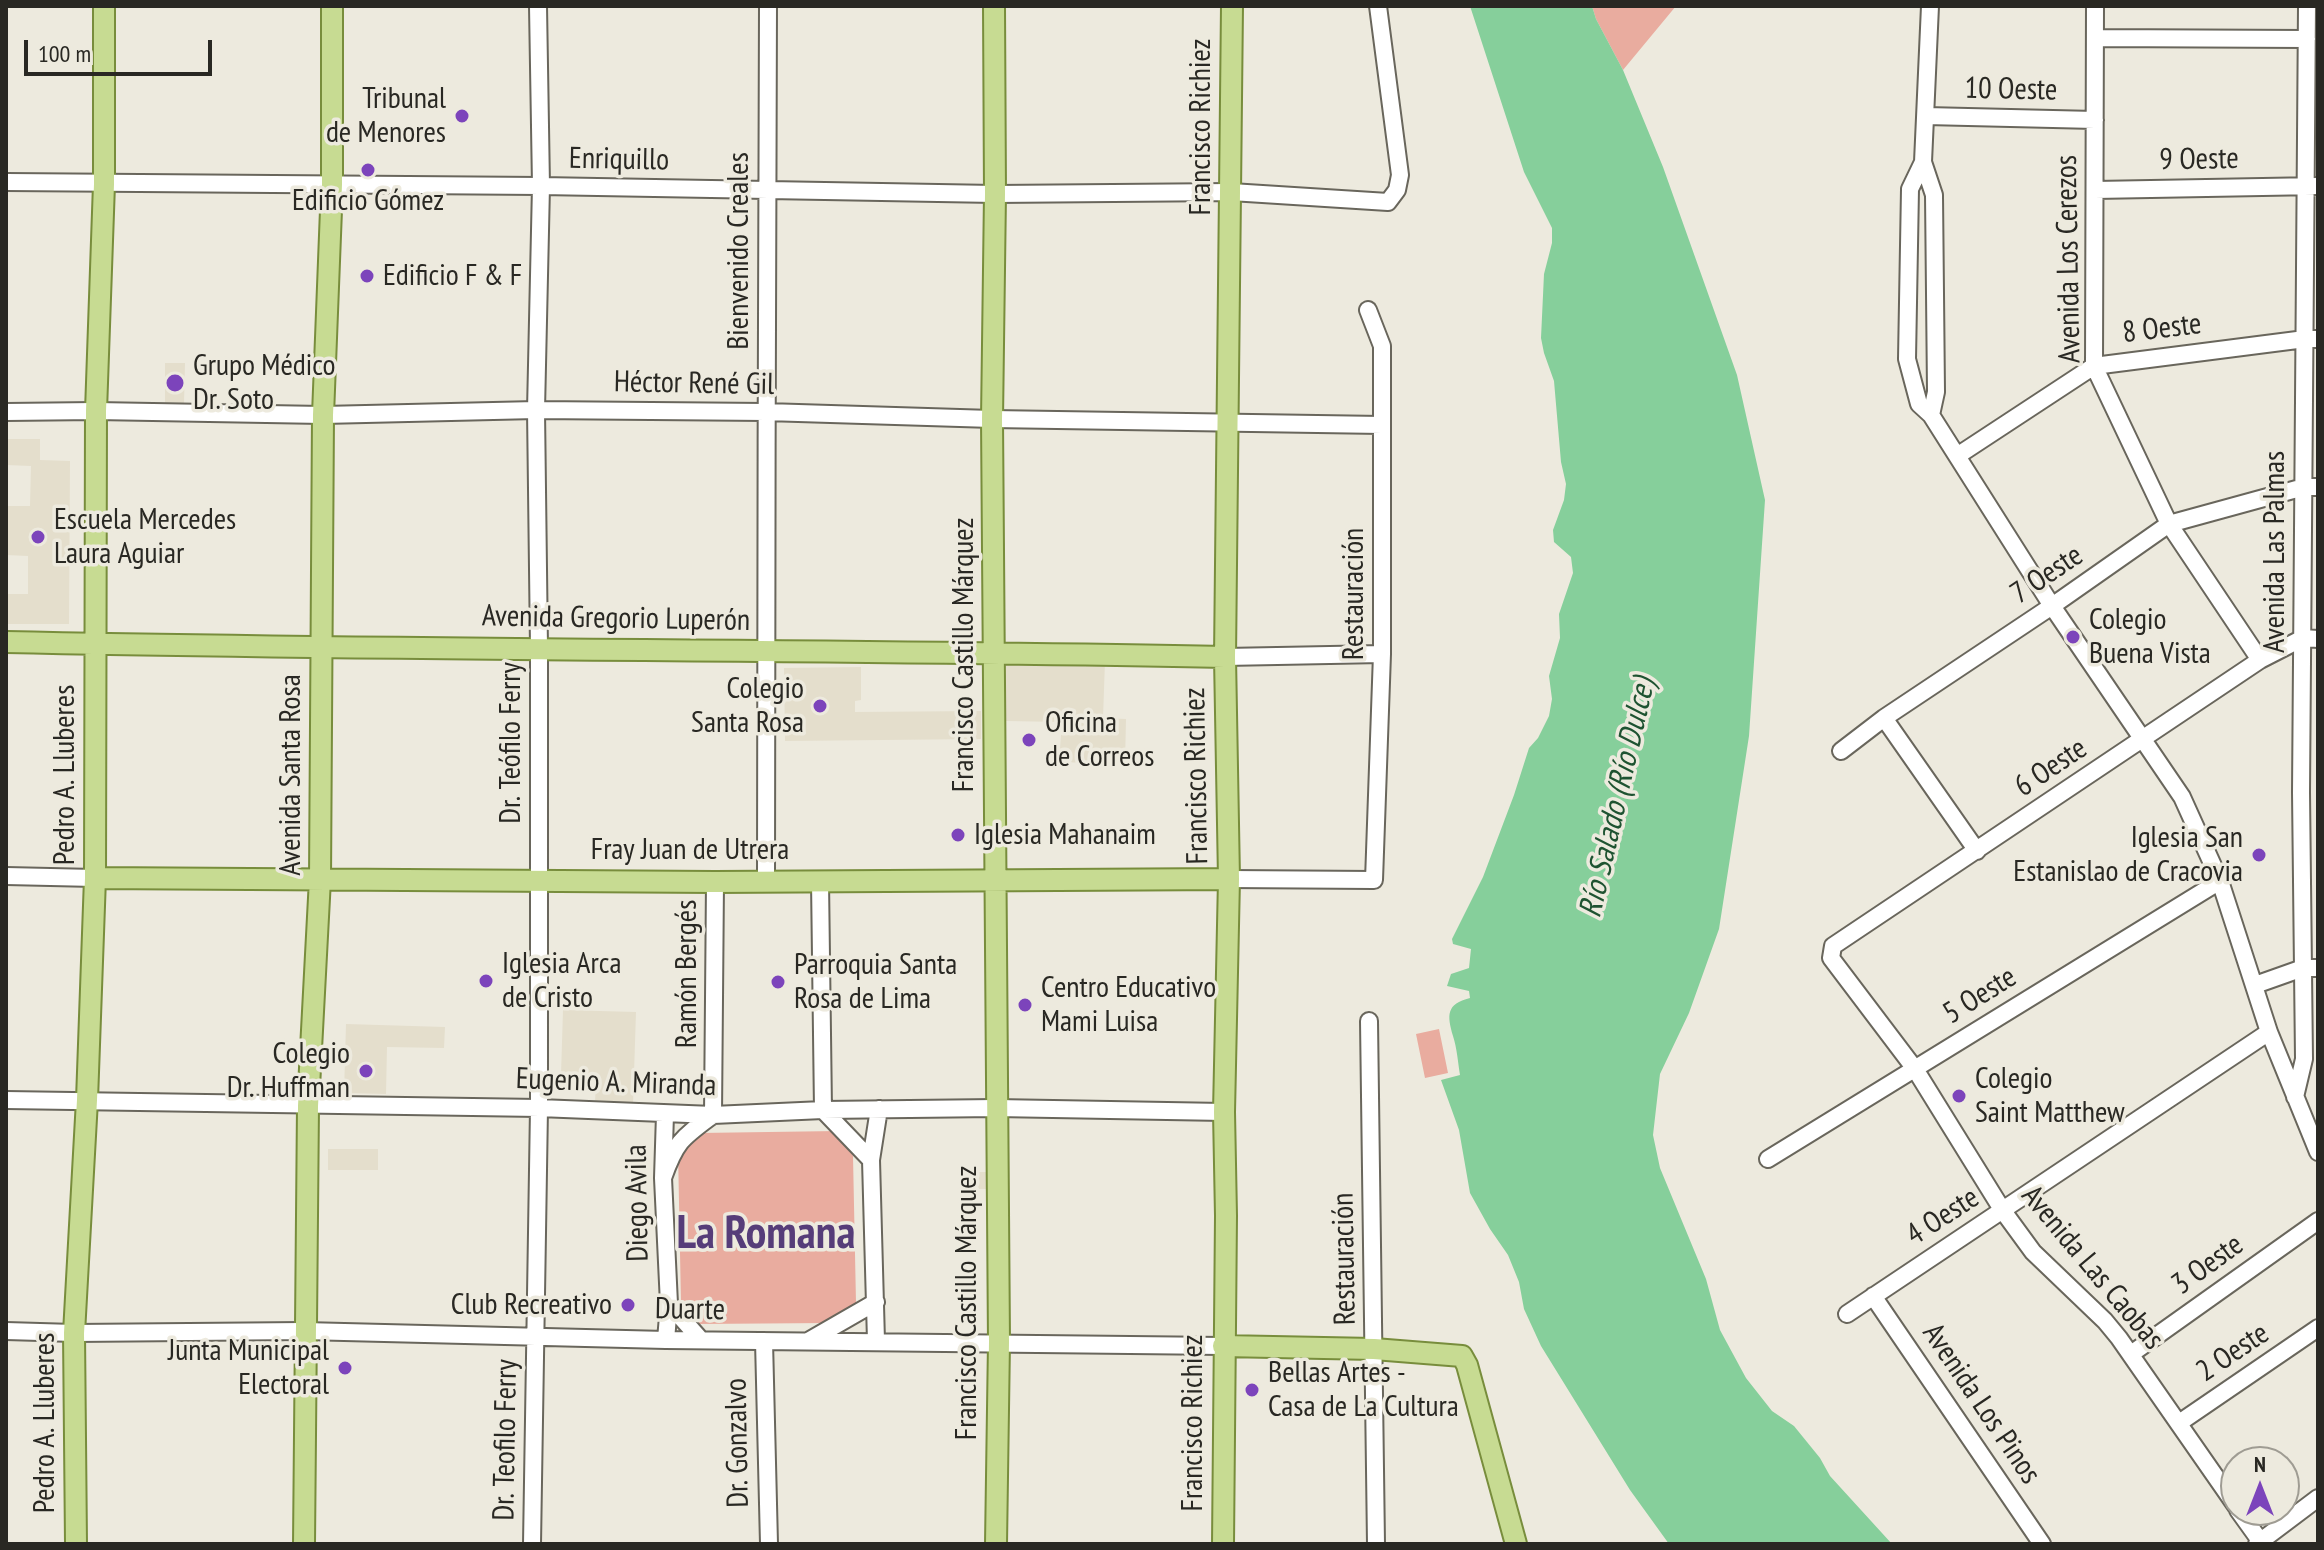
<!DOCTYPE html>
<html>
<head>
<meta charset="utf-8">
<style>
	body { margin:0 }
	#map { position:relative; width:2324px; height:1550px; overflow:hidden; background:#edeade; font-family:"PT Sans Narrow",sans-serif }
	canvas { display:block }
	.frame { position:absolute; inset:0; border:8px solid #292823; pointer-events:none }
	.north { position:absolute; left:2220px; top:1446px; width:80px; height:80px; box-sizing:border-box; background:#edeade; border:2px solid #9f9c93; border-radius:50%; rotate:0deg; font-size:22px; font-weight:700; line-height:32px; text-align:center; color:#292823 }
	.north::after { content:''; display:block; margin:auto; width:28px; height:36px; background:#7c44bb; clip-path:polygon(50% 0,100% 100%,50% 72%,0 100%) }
	.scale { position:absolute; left:24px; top:40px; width:188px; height:36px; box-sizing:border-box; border:4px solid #292823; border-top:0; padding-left:10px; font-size:24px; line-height:28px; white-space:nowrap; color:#292823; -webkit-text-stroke:6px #edeade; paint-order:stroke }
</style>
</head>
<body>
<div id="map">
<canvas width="2324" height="1550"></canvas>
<div class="frame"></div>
<div class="north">N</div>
<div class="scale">100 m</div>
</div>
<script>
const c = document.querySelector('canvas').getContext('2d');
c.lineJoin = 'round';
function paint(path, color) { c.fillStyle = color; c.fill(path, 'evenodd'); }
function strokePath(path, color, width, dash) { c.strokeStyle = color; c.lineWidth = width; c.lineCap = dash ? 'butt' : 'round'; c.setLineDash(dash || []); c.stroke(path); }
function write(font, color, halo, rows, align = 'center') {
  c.font = font + ' "PT Sans Narrow",sans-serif'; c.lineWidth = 7; c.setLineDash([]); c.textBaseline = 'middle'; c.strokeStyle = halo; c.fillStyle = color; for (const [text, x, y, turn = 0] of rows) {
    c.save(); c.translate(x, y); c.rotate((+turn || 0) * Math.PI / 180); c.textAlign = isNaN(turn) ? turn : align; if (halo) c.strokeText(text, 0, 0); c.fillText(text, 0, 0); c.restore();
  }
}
paint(new Path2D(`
	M165,363H185L184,403H165Z
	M6,439H40V460L70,461L69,624H6V594H28V556L6,555V519L8,518V506H30L31,466L6,465Z
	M1006,658L1105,661L1103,718L1126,719L1125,764L1059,762L1062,722L1006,721Z
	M861,667V700L855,701V712L981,711V739L785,741L784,668Z
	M563,1010L636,1012L633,1104L595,1103L596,1077L561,1075Z
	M346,1024L445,1027L444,1048L387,1047L386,1094L344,1093Z
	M328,1149H378V1170H328Z
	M959,1172H987V1189H959Z`), '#e4decc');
paint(new Path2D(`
	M1592,6H1676L1623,70L1596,19Z
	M1439,1029L1448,1073L1425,1078L1416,1034Z
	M838,1131L853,1156L856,1303L830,1323L696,1324L681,1304L678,1151L699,1133Z`), '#e9ac9f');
paint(new Path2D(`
	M1470,6H1592L1596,19L1623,70L1663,167L1737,375L1765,500L1749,736L1719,929L1689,1013L1660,1074L1653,1135L1660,1168L1706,1279L1720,1330L1746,1378L1772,1411L1794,1426L1820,1458L1830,1476L1892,1544H1669L1630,1490L1541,1346L1524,1309L1519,1282L1508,1255L1490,1229L1470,1193L1459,1130L1441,1080L1460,1075C1458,1063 1457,1048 1453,1036C1447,1015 1446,1004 1470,998L1469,991L1447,986L1451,974L1469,968L1471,949L1453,944L1452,939L1483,877L1514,795L1529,748L1538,738L1549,716L1552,699L1549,676L1560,638L1559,614L1573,573L1571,557L1554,542L1553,530L1564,500L1566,484L1561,462L1554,381L1544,353L1541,338L1544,274L1552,243V228L1524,172Z`), '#86cf9b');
const minor = new Path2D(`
	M1930,6L1923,162L1910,189L1907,359L1919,404L1931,415L2052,606L2182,797L2220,881L2269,1032L2318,1152
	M2095,6L2094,366L2169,524L2260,660
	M2095,38L2307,39
	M1926,116L2095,120
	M1923,162L1934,195L1936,392L1931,415
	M6,182L541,186L995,194L1231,192L1388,202L1397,190L1400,175L1378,6
	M2095,190L2318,186
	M6,412L96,411L323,415L536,410L766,412L992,419L1382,425
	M1957,456L2094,366L2305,339H2318
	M1225,657L1382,654
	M1884,718L1977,851
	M1841,751L1884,718L2052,606L2169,524L2304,487H2318
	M6,876L95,878
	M1229,879L1374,880L1382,654V346L1368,310
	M766,881C767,589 766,298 768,6
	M820,881L823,1110L871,1160
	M2255,985L2303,968H2318
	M1369,1021L1376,1544
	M2295,1097L2304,1059L2301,792L2307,6
	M6,1100L539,1108L713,1115L823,1110L996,1108L1224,1112
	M665,1114L663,1178L669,1304L666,1340
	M1768,1159L2220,881
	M663,1178C676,1141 682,1138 713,1115L715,882
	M1873,1296L2042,1544
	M669,1304L701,1340
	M1847,1314L2269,1032
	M6,1331L74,1333L304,1331L666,1340L1223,1346
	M810,1340L876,1302
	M764,1341L769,1544
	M876,1341L871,1160L879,1109
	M2131,1354L2318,1221
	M2179,1423L2318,1328
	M2236,1506L2119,1338L2105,1321L2033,1252L2003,1211L1915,1069L1831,958L1833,946L2260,660L2303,638L2318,639
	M2238,1510L2261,1542
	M532,1544L539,1108V648L536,410L541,186L538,6
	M2257,1544L2318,1498`);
const major = new Path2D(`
	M994,6L995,194L992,419L999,1342L996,1544
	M6,642C412,651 819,649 1225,657
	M95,878L715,882L1229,879
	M1223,1346L1374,1349L1462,1356L1467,1365L1516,1544
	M76,1544L74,1333L87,1100L95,878L96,411L104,184V6
	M304,1544L308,1106L320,879L323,415L332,184V6
	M1223,1544L1226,1216L1224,1112L1229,879L1225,657L1232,6`);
strokePath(minor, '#69665c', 20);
strokePath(major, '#788d3c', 24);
strokePath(minor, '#fff', 16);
strokePath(major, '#c7db92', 20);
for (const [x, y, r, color] of [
	[462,116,8,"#7c44bb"],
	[368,170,8,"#7c44bb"],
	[367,276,8,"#7c44bb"],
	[175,383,10,"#7c44bb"],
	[38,537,8,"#7c44bb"],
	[2073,637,8,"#7c44bb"],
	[820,706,8,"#7c44bb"],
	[1029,740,8,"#7c44bb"],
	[958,835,8,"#7c44bb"],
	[2259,855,8,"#7c44bb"],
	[486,981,8,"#7c44bb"],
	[778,982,8,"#7c44bb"],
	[1025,1005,8,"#7c44bb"],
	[366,1071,8,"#7c44bb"],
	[1959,1096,8,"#7c44bb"],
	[628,1305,8,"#7c44bb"],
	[345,1368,8,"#7c44bb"],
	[1252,1390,8,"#7c44bb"]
]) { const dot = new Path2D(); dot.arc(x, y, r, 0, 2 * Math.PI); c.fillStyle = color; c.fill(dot); strokePath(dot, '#edeade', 3); }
write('30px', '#292823', '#edeade', [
	["10 Oeste",2011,90,1],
	["Francisco Richiez",1201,127,-90],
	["Enriquillo",619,160,1],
	["9 Oeste",2199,160,-1],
	["Bienvenido Creales",739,251,-90],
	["Avenida Los Cerezos",2069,259,-91],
	["8 Oeste",2162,329,-7],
	["Héctor René Gil",694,384,1],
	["Avenida Las Palmas",2275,552,-90],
	["7 Oeste",2047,575,-34],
	["Restauración",1354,594,-90],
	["Avenida Gregorio Luperón",616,619,1],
	["Francisco Castillo Márquez",964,655,-90],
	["Dr. Teófilo Ferry",511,743,-90],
	["6 Oeste",2051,768,-34],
	["Pedro A. Lluberes",65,775,-90],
	["Avenida Santa Rosa",291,775,-90],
	["Francisco Richiez",1197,776,-91],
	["Fray Juan de Utrera",690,850],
	["Ramón Bergés",687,974,-90],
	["5 Oeste",1980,996,-32],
	["Eugenio A. Miranda",616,1083,2],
	["Diego Avila",638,1203,-91],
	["4 Oeste",1943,1217,-33],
	["Restauración",1345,1259,-91],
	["3 Oeste",2208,1265,-36],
	["Avenida Las Caobas",2092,1268,50],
	["Francisco Castillo Márquez",967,1303,-90],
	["Duarte",690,1310,1],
	["2 Oeste",2233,1353,-34],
	["Avenida Los Pinos",1981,1404,56],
	["Pedro A. Lluberes",45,1423,-90],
	["Francisco Richiez",1193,1423,-90],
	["Dr. Teofilo Ferry",506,1440,-89],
	["Dr. Gonzalvo",738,1443,-91]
]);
write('30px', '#292823', '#edeade', [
	["Tribunal",446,99,"right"],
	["de Menores",446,133,"right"],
	["Edificio Gómez",368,201,"center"],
	["Edificio F & F",383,276],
	["Grupo Médico",193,366],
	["Dr. Soto",193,400],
	["Escuela Mercedes",54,520],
	["Laura Aguiar",54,554],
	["Colegio",2089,620],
	["Buena Vista",2089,654],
	["Colegio",804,689,"right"],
	["Santa Rosa",804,723,"right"],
	["Oficina",1045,723],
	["de Correos",1045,757],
	["Iglesia Mahanaim",974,835],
	["Iglesia San",2243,838,"right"],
	["Estanislao de Cracovia",2243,872,"right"],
	["Iglesia Arca",502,964],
	["de Cristo",502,998],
	["Parroquia Santa",794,965],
	["Rosa de Lima",794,999],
	["Centro Educativo",1041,988],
	["Mami Luisa",1041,1022],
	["Colegio",350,1054,"right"],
	["Dr. Huffman",350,1088,"right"],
	["Colegio",1975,1079],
	["Saint Matthew",1975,1113],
	["Club Recreativo",612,1305,"right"],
	["Junta Municipal",329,1351,"right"],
	["Electoral",329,1385,"right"],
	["Bellas Artes -",1268,1373],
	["Casa de La Cultura",1268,1407]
], 'left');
write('italic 32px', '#1e5331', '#edeade', [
	["Río Salado (Río Dulce)",1618,798,-77]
]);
write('bold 46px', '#563d79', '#edeade', [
	["La Romana",766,1235]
]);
</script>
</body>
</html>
